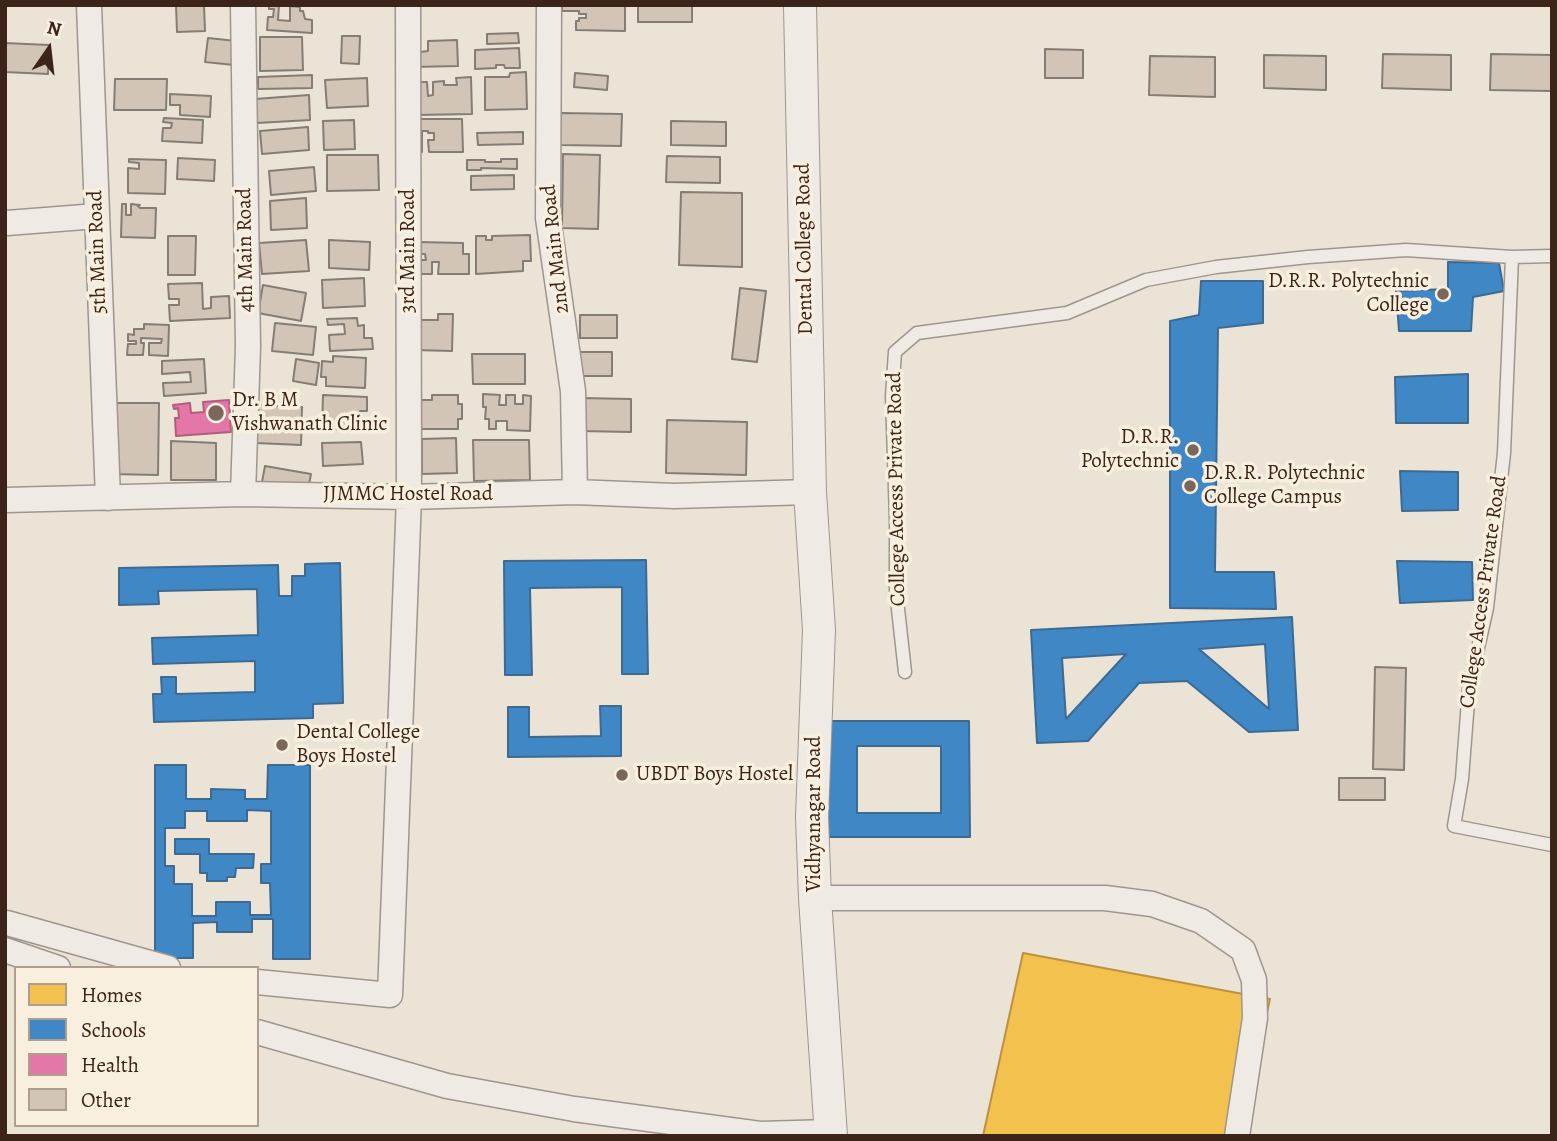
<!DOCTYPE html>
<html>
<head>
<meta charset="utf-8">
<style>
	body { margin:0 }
	#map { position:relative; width:1557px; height:1141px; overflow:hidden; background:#ebe3d6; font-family:Alegreya,serif }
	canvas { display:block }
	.frame { position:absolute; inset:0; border:7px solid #3d241a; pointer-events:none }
	.legend { position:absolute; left:14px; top:966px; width:245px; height:161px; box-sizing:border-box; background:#f8efde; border:2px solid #ad9e90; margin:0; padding:9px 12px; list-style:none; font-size:21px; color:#3d241a }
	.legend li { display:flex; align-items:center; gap:14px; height:35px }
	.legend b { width:35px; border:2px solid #ad9e90 }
	.north { position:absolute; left:14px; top:14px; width:70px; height:70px; -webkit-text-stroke:5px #f8efde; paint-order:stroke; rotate:14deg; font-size:19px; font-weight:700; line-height:28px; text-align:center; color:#3d241a }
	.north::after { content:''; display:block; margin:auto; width:24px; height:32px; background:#3d241a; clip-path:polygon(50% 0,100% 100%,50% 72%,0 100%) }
</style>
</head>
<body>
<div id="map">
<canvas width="1557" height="1141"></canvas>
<div class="frame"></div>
<ul class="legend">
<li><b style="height:19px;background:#f2c14e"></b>Homes</li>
<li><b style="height:19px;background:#3f88c5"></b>Schools</li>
<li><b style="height:19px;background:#e377a8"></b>Health</li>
<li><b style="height:19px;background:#d3c4b8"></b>Other</li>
</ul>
<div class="north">N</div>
</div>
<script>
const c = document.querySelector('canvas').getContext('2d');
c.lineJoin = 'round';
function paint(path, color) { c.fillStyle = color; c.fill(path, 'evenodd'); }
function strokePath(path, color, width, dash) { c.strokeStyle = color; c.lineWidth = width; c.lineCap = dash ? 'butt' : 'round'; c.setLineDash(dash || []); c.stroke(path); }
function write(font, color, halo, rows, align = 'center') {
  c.font = font + ' Alegreya,serif'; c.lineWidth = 7; c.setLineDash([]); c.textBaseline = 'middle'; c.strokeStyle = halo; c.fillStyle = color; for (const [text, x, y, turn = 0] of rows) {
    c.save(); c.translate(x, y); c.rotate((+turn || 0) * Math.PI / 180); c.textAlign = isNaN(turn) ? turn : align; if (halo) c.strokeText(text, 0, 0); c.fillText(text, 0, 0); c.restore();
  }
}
const homes = new Path2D(`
	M1023,953L1270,999L1240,1136H983Z`);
paint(homes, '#f2c14e');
strokePath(homes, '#bc923e', 2);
const schools = new Path2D(`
	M1448,262L1499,263L1504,291L1473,297L1471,331H1399L1396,291L1448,289Z
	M1201,281H1263V323L1218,328L1215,572H1274L1276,609L1170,608V321L1199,315Z
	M1468,374V423H1396L1395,377Z
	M1400,471L1458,472V510L1402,511Z
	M646,560L648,674H622V587L530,588L532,675H505L504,561Z
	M1397,561L1472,562L1473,600L1400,603Z
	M340,563L343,703L313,704V718L154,722L153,694H162L161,677H176V694L255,692V661L153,664L152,638L258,635L257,589L158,591L159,604L119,605V568L278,565L279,596H292V576H305V564Z
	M1292,617L1298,730L1249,732L1187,681L1139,683L1088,741L1037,743L1031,630ZM1265,644L1269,709L1199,649ZM1126,654L1066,719L1062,658Z
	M600,706H621V756L508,757V707H529V737L601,736Z
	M827,721H969L970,837H828Z
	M857,746H941V813H857Z
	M155,765H186V799H211V789L245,790V799H267L268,765H310V959H273V919H252V932H217V922L193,923V958H155Z
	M247,810L271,811V864H261V883H270L271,915H250V902H216V916H192V884H174V866H165V828H185V811H207V821H247Z
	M175,839H209V854H254L253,868H236L235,877H227V881H207V873H200V854H175Z`);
paint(schools, '#3f88c5');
strokePath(schools, '#3e6a92', 2);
const health = new Path2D(`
	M229,400L231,432L176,436L175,418H179L178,408L174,409L173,405L190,403L191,413L204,412L203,402Z`);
paint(health, '#e377a8');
strokePath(health, '#b15e7d', 2);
const building = new Path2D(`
	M176,5H204L205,31L177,32Z
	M269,5H279L278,20L290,21V6L300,7V11H303L305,19L312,20V33L267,30L268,17H273L274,9H269Z
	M562,5H625V31L576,30V21H579V18H586V14H579V11H562Z
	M638,5H706V6H692V22H638Z
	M518,33L519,43L487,44V34Z
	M342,36H360L359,64L341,63Z
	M260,37H302L303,70L260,71Z
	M208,38L236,41L234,65L205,62Z
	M457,40L458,66L412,67L420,52L428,51V41Z
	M5,43L49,45L48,74L5,72Z
	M519,48L520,68H505L504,65H496V68L475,69V50Z
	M1045,49L1083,50V78H1045Z
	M1383,54L1451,55V90L1382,88Z
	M1491,54L1552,55V91L1490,90Z
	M1264,55L1326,56V90L1264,88Z
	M1150,56L1215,57V97L1149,95Z
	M526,72L527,109L485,110V77H509L510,73Z
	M575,73L608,76L607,90L574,87Z
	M312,75V88L258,89V77Z
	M471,77L472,114L417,115L416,82H427L428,96L433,95V82L444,81V85H457L456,78Z
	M367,78L368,106L327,108L325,80Z
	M115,79H167L166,110H114Z
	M170,94L211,96L210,117L180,115V105H170Z
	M309,95L310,120L257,123L255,99Z
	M561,113L622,114L621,146L560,145Z
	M164,118L203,120L202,143L162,141L163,128H171L172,123L163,122Z
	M416,119H462L463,152H429L428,140H434V133H428V131H422V152L416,153Z
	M354,120L355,149L324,150L323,121Z
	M671,121L726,122V146L671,145Z
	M308,127L309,150L262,154L260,131Z
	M523,132V144L478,145L477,133Z
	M563,154L600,155L598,229L562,228Z
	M327,155H378L379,190L327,191Z
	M667,156L720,157V183L666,182Z
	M178,158L215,160L214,181L177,179Z
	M129,159L166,160L165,194L128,193V168L139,169V163L129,162Z
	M501,159H517V169L481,168V170H467V160H485V162H501Z
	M314,167L316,191L271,195L269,171Z
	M514,175V189L471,190V176Z
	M681,192L742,193V267L679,265Z
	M306,198L307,228L271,230L270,201Z
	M122,204H126V215H131V204L140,205H137L140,208H156L155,238L121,237Z
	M530,235L531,261H523V271L476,274V236H486V240H492V236Z
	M168,236H196L195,275H168Z
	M306,240L309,271L262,274L259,243Z
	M329,240L370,242L369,270L329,268Z
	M419,242L463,243V254H469V274H438L439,262H432V274H419V260H426L425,254H419Z
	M364,278L365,306L323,308L322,280Z
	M202,283L203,309L211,308V297L229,296L230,318L170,321L169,305H179V299H169L168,284Z
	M263,285L306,293L301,321L258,313Z
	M740,288L766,291L757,362L732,359Z
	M438,314H453L452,351L414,350L415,320H438Z
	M580,315H617V338H580Z
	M357,318L358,326L364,325V338H372L373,349L330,351L329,335L345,334L344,324L328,325L327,319Z
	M275,323L316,327L313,355L272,351Z
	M144,324L169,325L168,356L149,355V343H161L162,339L141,338V343H144L143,355H127L128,344H136V341H128V334L134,335V329H144Z
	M580,352H612V376H580Z
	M472,354H525V384H473Z
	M333,356L366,358L365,388L326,386V377H321L322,361L333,362Z
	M204,359L206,393L164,396L163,383L191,382L190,372L162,374V361Z
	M296,359L319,363L316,385L293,381Z
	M483,394L500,395L499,405H506V395H515V404H523V395L531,396L530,431L507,430V421H496V429H489V419H485L486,407H483Z
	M323,395L367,397V411H360L359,430L322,429Z
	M432,395H458V404H462V419H458V429H419V400H432Z
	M581,398L631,399V432L580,431Z
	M112,403H159L158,475L111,474Z
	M258,405L302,407L301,445L256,443Z
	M667,420L747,422L746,475L666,473Z
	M456,438L457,473L422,474V439Z
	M473,440H529L530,480L474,481Z
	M171,441L216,443V480H171Z
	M361,442L363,464L323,466L322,443Z
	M265,466L311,474L308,490L262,482Z
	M1375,667L1406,668L1404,770L1373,769Z
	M1339,778H1385V800H1339Z`);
paint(building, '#d3c4b8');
strokePath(building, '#857d75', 2);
const service = new Path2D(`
	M1512,257L1504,453L1487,608L1469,688L1462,779L1454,826L1552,845
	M905,672L896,591V520L892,396L895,352L917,333L1067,313L1146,280L1216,267L1308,257L1406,250L1512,257L1552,256`);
const minor = new Path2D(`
	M89,5L108,498
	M549,5L548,218L573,391L575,492
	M7,223L97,216
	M243,494L248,347L243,5
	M5,500L243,494L409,497L575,492L674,496L810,492
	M815,898H1105L1152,904L1201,921L1243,950L1254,980L1255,1018L1237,1136
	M7,923L168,968
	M5,950L58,968
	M257,982L390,995L409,497L408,5
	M257,1032L447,1086L574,1109L760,1134L831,1132`);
const tertiary = new Path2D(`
	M800,5L810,492L819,630L812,817L815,898L831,1136`);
strokePath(service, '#9e968e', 15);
strokePath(minor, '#9e968e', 27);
strokePath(tertiary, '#9e968e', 34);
strokePath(service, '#efebe4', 12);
strokePath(minor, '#efebe4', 24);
strokePath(tertiary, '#efebe4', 32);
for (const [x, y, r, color] of [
	[1443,294,7,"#7a675c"],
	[216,413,9,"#7a675c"],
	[1193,450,7,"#7a675c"],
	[1190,486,7,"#7a675c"],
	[282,745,7,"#7a675c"],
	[622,775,7,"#7a675c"]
]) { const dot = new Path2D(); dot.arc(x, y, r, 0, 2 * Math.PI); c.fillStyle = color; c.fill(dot); strokePath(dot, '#f8efde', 2.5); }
write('21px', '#3d241a', '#f8efde', [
	["2nd Main Road",556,249,-96],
	["Dental College Road",805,249,-91],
	["4th Main Road",246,250,-91],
	["3rd Main Road",409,251,-90],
	["5th Main Road",98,252,-92],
	["College Access Private Road",897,489,-91],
	["JJMMC Hostel Road",408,495],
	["College Access Private Road",1484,592,-82],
	["Vidhyanagar Road",815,814,-90]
]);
write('21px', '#3d241a', '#f8efde', [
	["D.R.R. Polytechnic",1429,282,"right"],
	["College",1429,306,"right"],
	["Dr. B M",232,401],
	["Vishwanath Clinic",232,425],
	["D.R.R.",1179,438,"right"],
	["Polytechnic",1179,462,"right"],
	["D.R.R. Polytechnic",1204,474],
	["College Campus",1204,498],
	["Dental College",296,733],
	["Boys Hostel",296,757],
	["UBDT Boys Hostel",636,775]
], 'left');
</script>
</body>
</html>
